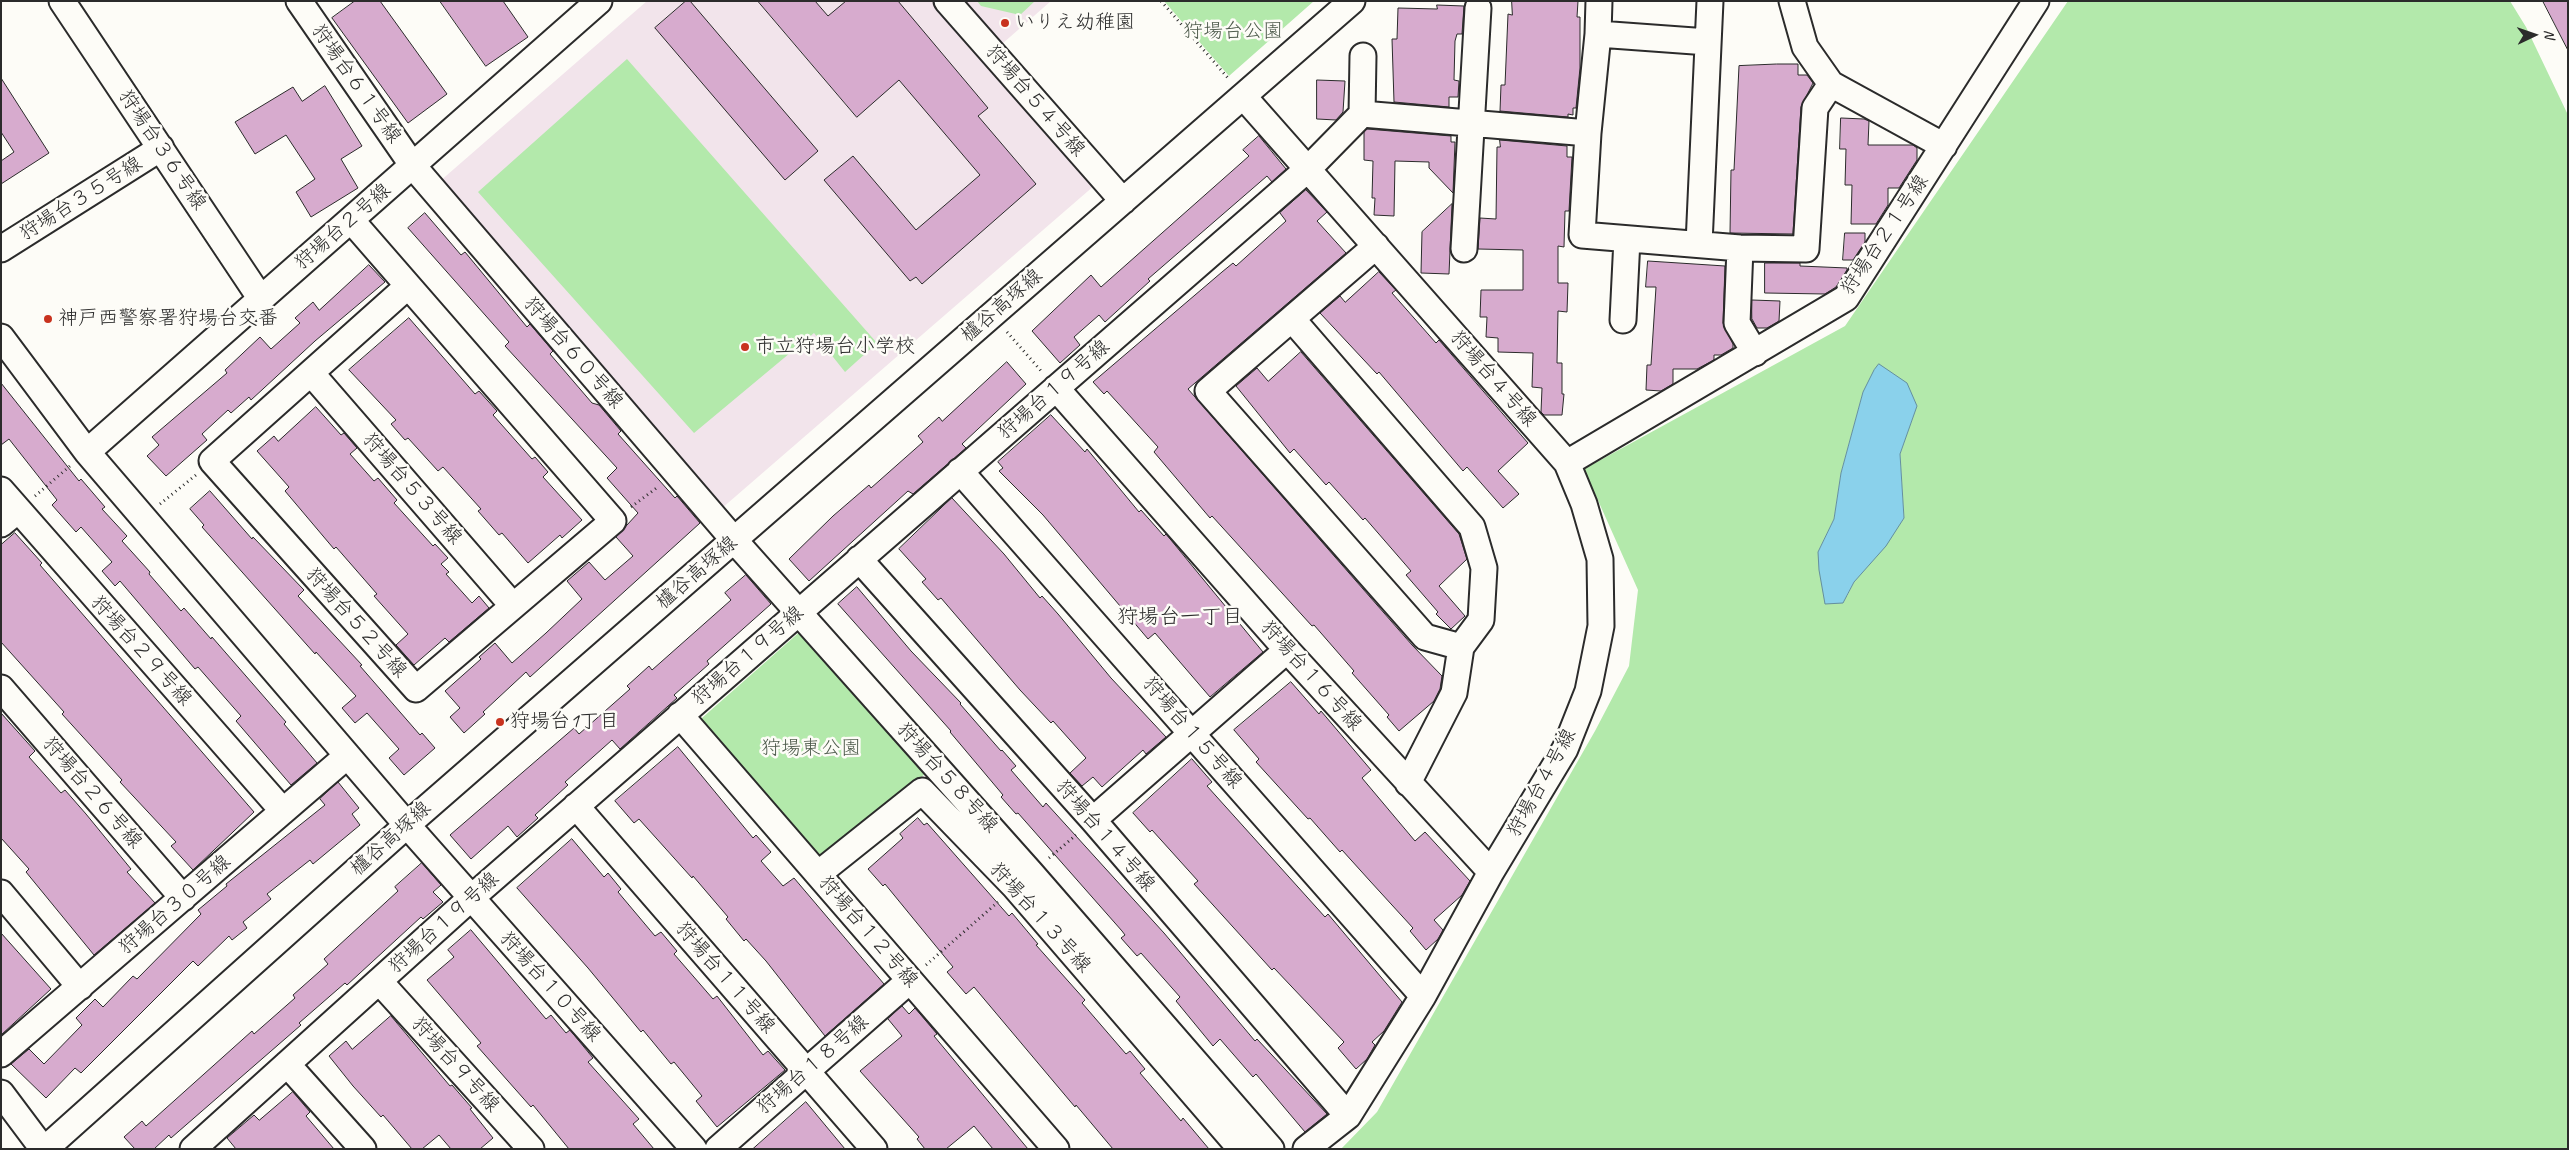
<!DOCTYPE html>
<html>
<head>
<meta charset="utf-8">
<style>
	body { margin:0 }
	#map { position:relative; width:2569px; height:1150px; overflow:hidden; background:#fdfcf7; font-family:Caveat,sans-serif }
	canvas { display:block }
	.frame { position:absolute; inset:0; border:2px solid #2b2b2b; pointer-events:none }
	.north { position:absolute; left:2509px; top:10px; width:50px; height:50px; -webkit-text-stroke:4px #fdfcf7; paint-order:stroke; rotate:87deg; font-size:14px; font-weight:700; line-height:20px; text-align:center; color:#2b2b2b }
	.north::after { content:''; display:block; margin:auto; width:18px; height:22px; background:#2b2b2b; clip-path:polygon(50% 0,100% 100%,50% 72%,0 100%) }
</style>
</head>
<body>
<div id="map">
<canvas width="2569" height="1150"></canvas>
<div class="frame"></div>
<div class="north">N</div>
</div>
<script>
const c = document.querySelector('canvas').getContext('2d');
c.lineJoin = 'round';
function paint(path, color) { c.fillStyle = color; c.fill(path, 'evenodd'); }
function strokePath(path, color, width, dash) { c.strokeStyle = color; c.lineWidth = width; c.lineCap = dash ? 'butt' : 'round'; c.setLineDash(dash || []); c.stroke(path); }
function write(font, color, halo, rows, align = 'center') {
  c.font = font + ' Caveat,"Klee One",sans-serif'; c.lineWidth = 5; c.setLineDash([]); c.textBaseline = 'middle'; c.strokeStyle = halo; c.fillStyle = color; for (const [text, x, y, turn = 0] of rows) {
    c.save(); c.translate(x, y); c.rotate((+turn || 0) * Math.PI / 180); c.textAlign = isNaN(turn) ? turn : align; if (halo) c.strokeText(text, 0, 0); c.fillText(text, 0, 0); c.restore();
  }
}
paint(new Path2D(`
	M647,1H933L1095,185L721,509L439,182Z
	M965,1H1051L1002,44Z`), '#f2e4eb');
paint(new Path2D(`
	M977,1H1035L1020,15L981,6Z
	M1164,1H1314L1229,76Z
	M2068,1H2510L2526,27L2568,115V1149H1341L1377,1112L1595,731L1629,666L1638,590L1584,469L1845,326ZM1863,392L1917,405L1900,454L1904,518L1854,582L1847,596L1818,552L1834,519L1841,473Z
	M627,59L877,343L845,372L814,333L694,433L478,192Z
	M803,629L927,772L818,868L694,725Z`), '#b3e9ab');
const water = new Path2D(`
	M1879,364L1907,383L1917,406L1900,454L1904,518L1886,546L1854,582L1843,603L1825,604L1819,570L1818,552L1834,519L1841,473L1863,392L1874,370Z`);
paint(water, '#8ad1eb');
strokePath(water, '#648f9e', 1);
const building = new Path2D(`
	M355,1H380L447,94L408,123L332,18Z
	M440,1H503L528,37L486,66Z
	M686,1H690L818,151L785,180L655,28Z
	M758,1H815L828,16L846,1H898L988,108L978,116L1036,184L922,284L916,277L910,281L824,180L853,156L916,230L980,175L899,80L857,117Z
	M1512,1H1578L1577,17H1580V68L1576,108H1573V115L1568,114V117L1500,111L1501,85H1505L1508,14L1512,15Z
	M2543,1H2568V50Z
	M1437,5L1464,6L1462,34H1457L1455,41L1454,80L1459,81L1458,97H1449V107L1394,102L1392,39H1397L1398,8L1437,9Z
	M1777,64H1798V75H1807L1813,83L1801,107L1793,234L1730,233L1731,170H1734L1739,66Z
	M1,78L49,153L1,184V161L14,152L1,132Z
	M1317,80L1345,81L1343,112L1336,120L1317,119Z
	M325,86L362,146L341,159L358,188L311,217L296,192L315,179L286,135L255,154L235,122L293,87L302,101Z
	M1841,118L1864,119L1869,121L1868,145H1913L1917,148V160L1899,188H1888V205L1876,224H1851L1852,185H1845L1846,149H1840Z
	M1367,129L1451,136V142H1455L1453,193L1429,168V162L1395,161L1394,216L1374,215L1375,198H1372L1373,161L1364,160V132Z
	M1259,136L1286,169L1272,182L1267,176L1148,279L1150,281L1105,322L1099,315L1074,337L1080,345L1060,363L1032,331L1091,275L1101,287L1249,156L1243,150Z
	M1500,140L1567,146V157H1572L1569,211H1565L1564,247L1558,246V283H1568L1567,312L1558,311L1557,363H1562V394H1564L1562,415H1544L1541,412L1542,388L1532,387L1533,353L1498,352V338L1486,337L1487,317H1480L1481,290H1523V250L1478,249L1480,218L1496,219L1497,147H1500Z
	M1306,190L1327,212L1317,221L1346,253L1188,389L1412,645L1442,676L1440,689L1434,701L1399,731L1387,717L1389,715L1352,673L1354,671L1314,625L1312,626L1212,516L1210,518L1154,452L1158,447L1107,391L1104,394L1093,382L1222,272L1233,263L1236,266L1286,221L1280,213Z
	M1452,204L1449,274L1421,273L1422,232Z
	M425,213L461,255L465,252L527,327L530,324L553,351L550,354L592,403L599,405L621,431L618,434L675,498L677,496L700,523L530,677L526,672L483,712L485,714L464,733L450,717L460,708L445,691L481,659L479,657L495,643L512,663L546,633L582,599L567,581L589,562L605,580L633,556L616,537L638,513L607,478L617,468L505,346L509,342L408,228Z
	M1845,233H1865V242L1853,260H1843Z
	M1648,261L1725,266L1723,323L1733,344V348L1721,355H1714V360L1697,369H1673V384L1661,391L1646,390L1647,365H1651L1656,287H1646Z
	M1765,263H1800V266L1847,268V270L1836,287L1825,294L1765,293Z
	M369,265L385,282L315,341L251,400L249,397L231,413L228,410L202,434L207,440L166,476L147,456L159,445L152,437L227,373L225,370L260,337L271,349L300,323L295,318L313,302L319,310Z
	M1379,272L1396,290L1392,293L1436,343L1439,340L1528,443L1498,471L1519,494L1503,508L1467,467L1463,471L1379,372L1377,374L1320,313L1340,296L1345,302Z
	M1752,300L1780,301L1779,321L1767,328H1757L1752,319Z
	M409,318L475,394L479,391L497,411L493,415L532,459L535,457L548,472L543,477L582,520L562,538L560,535L528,563L502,533L499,535L478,511L481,509L443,467L438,471L408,438L405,440L391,424L396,420L349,370Z
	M1301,352L1459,534L1467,559L1439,586L1465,616L1451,629L1436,614L1438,612L1406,575L1411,571L1365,518L1363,520L1329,482L1326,485L1294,449L1290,453L1236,386L1257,368L1268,381Z
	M1007,362L1026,384L962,444L966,448L913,494L908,491L809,581L789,559L833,516L869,485L871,488L923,442L918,436L939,417L942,421Z
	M1,383L79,481L81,479L105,507L102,509L127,536L122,541L150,572L149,574L181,611L184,608L211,639L212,637L286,722L284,724L317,763L291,785L236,721L241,716L198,667L195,669L120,581L115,586L102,571L112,562L81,527L76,532L52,505L57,500L9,439L1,445Z
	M316,407L341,435L344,433L357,448L350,454L374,481L378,478L397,500L394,503L433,546L435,544L448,558L441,564L449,572L446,574L472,603L479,596L489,608L449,642L445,638L414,665L396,645L408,634L374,596L377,594L336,547L334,549L285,491L289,487L257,451L274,436L278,441Z
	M1051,415L1085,452L1087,449L1139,512L1141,510L1164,536L1166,534L1263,652L1210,697L1155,633L1148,639L1043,515L999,471L1003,468L998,462Z
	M210,491L252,539L253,537L304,590L298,596L362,665L360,666L420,735L422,733L435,748L404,775L389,758L399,749L367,713L355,723L342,708L356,696L316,652L315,654L202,527L204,525L190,509Z
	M952,498L1004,554L1040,598L1042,596L1058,614L1111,678L1166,737L1146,754L1143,750L1102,787L1093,777L1082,786L1070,773L1086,758L1053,721L1051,723L1020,690L941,598L938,600L931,592L922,582L926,579L899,549Z
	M15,533L42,563L40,565L254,812L193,870L171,846L176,842L120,782L122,780L62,714L64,712L1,642V545Z
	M746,575L771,604L707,661L709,664L674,695L677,698L620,749L612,740L565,782L568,785L535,815L538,818L517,837L508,826L471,859L450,835L574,728L579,734L630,689L627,686L649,666L652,670L731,600L725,593Z
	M857,587L911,651L961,703L960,704L1001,751L1002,750L1016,766L1011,770L1043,807L1046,803L1164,933L1255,1041L1257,1039L1327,1114L1305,1132L1256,1074L1253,1077L1220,1039L1213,1046L1176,1001L1180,997L1141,953L1137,956L1121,938L1125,935L1122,931L1018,813L1016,814L1001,797L1003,795L950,732L951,731L838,604Z
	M1291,682L1319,714L1321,711L1371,770L1362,778L1415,841L1425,832L1470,881L1462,895L1434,920L1443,930L1438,939L1426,950L1410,931L1413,928L1370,881L1342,850L1340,852L1310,818L1308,819L1256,762L1259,759L1234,730Z
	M1,713L35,751L29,757L61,793L65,790L86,814L131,869L127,872L155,903L94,955L26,872L29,869L1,838Z
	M678,747L753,838L756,835L771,852L761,861L783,886L794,878L884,984L825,1036L766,961L746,939L744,941L726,919L728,917L693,876L692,878L639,819L634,823L615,801Z
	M1192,759L1212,782L1207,786L1325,917L1328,914L1402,1002L1384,1031L1372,1042L1375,1045L1367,1059L1356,1069L1338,1048L1344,1042L1274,968L1272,970L1194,884L1198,881L1152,830L1150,832L1133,813Z
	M338,782L359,808L352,814L360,825L313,864L310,860L267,894L271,899L243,922L247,928L232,940L229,936L198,966L193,961L81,1073L75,1068L46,1098L11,1064L29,1049L44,1064L82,1025L76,1018L95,999L103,1007L133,976L137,979L201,914L198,910L227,886L226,884L325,805L320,799Z
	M918,818L924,825L927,823L1009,916L1012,913L1038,944L1036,945L1085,1000L1082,1003L1126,1054L1130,1051L1145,1069L1140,1073L1181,1121L1183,1118L1209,1149H1113L1076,1105L1075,1107L974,987L966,994L947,972L953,967L885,884L883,886L868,869L903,838L900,834Z
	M572,839L604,877L608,873L621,889L618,892L655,936L661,932L677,951L674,954L713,999L717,996L763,1055L768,1051L785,1070L717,1127L696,1101L702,1096L674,1062L671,1064L643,1030L641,1032L588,968L517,888Z
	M422,863L441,885L433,892L443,902L423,919L421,917L347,985L345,983L299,1023L301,1025L171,1138L169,1135L154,1149H135L124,1137L142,1121L146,1126L252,1031L254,1034L295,998L293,995L328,964L324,959L398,891L395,887Z
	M471,930L546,1019L551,1015L566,1033L570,1030L593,1058L588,1062L639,1119L633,1124L654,1149H569L533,1105L531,1107L477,1046L481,1043L427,980L454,957L448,950Z
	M1,933L51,989L1,1035Z
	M902,1006L909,1014L915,1008L937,1034L934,1036L1028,1149H993L974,1126L946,1149H925L917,1139L919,1137L860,1071L902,1036L888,1019Z
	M391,1016L450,1086L452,1085L472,1108L470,1109L493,1138L480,1149H451L439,1135L422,1149H412L383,1115L381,1117L353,1086L329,1056L346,1041L352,1049Z
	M293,1092L310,1112L306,1116L334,1149H236L227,1138L254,1115L259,1120Z
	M806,1102L845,1149H753Z`);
paint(building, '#d7abce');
strokePath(building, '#2b2b2b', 1);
const minor = new Path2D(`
	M62,1L261,299
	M299,1L413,166L734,540L1031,873L1271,1149
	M947,1L1123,201
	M1792,1L1805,47L1831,84L1944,146
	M1598,34L1599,1
	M1708,42L1598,34L1588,133L1582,235L1740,248L1806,249L1815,108L1831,84
	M1243,96L1567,463L1584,504L1600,559L1601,626L1588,691L1565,749L1491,872L1423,996L1348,1116L1306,1149
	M1362,114L1363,56
	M351,220L613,521L416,689L212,461L408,286
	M1699,244L1710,1
	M1376,246L1208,391L1425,637L1461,647
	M1740,248L1737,323L1755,353
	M1,249L161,148
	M1464,249L1478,8
	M1292,319L1472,527L1484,568L1481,620L1461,647L1454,693L1408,783
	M1623,320L1627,239
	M1,337L87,452L407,825L694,1149
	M311,373L513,606
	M1056,388L1287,650L1491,872
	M87,452L599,1
	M1567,463L1846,298L2036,1
	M960,471L1423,996
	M1,490L283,811
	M1,524L17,511
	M859,559L1093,820L1348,1116
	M1,688L183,898
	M680,715L1056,1149
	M576,806L874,1149
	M1093,820L1287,650
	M818,874L922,791L1015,887L1241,1149
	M1,893L80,987
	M379,981L531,1149
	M1,1054L347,756
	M287,1064L363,1149
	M1,1093L43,1149
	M45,1149L407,825L1352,1
	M193,1149L471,898L1309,168L1362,114L1588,133
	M718,1149L909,981`);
strokePath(minor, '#2b2b2b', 29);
strokePath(new Path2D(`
	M1161,1L1228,78
	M1007,332L1042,372
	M35,496L70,466
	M160,504L196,475
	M631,507L658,487
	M1049,858L1076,835
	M926,965L998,902`), '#2b2b2b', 3, [1, 4]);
strokePath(minor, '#fdfcf7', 25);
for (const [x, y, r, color] of [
	[1005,23,5,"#c8321e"],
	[48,319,5,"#c8321e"],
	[745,347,5,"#c8321e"],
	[500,722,5,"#c8321e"]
]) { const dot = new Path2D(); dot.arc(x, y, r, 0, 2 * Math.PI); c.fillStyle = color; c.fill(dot); strokePath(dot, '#fdfcf7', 2); }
write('20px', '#2b2b2b', '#fdfcf7', [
	["いりえ幼稚園",1015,23],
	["神戸西警察署狩場台交番",58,319],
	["市立狩場台小学校",755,347],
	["狩場台1丁目",510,722]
], 'left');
write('20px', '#4d5a4b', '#fdfcf7', [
	["狩場台公園",1233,32],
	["狩場東公園",811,749]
]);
write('20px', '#2b2b2b', '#fdfcf7', [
	["狩場台６１号線",356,84,55],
	["狩場台５４号線",1035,101,49],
	["狩場台３６号線",162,150,56],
	["狩場台３５号線",81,199,-32],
	["狩場台２号線",343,227,-41],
	["狩場台２１号線",1885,235,-56],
	["櫨谷高塚線",1002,306,-41],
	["狩場台６０号線",573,353,49],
	["狩場台４号線",1493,379,49],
	["狩場台１９号線",1054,390,-41],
	["狩場台５３号線",412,489,49],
	["櫨谷高塚線",697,573,-41],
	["狩場台５２号線",356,623,48],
	["狩場台２９号線",141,651,48],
	["狩場台１９号線",748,656,-41],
	["狩場台１６号線",1311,676,48],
	["狩場台１５号線",1192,733,49],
	["狩場台５８号線",947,778,48],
	["狩場台４号線",1542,783,-61],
	["狩場台２６号線",92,793,49],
	["狩場台１４号線",1105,836,49],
	["櫨谷高塚線",391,839,-42],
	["狩場台３０号線",175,905,-41],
	["狩場台１３号線",1040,918,48],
	["狩場台１９号線",444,923,-42],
	["狩場台１２号線",868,932,49],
	["狩場台１１号線",725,978,49],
	["狩場台１０号線",550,987,48],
	["狩場台９号線",455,1065,48],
	["狩場台１８号線",813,1065,-41]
]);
write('21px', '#2b2b2b', '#fdfcf7', [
	["狩場台一丁目",1180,617]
]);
</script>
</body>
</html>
